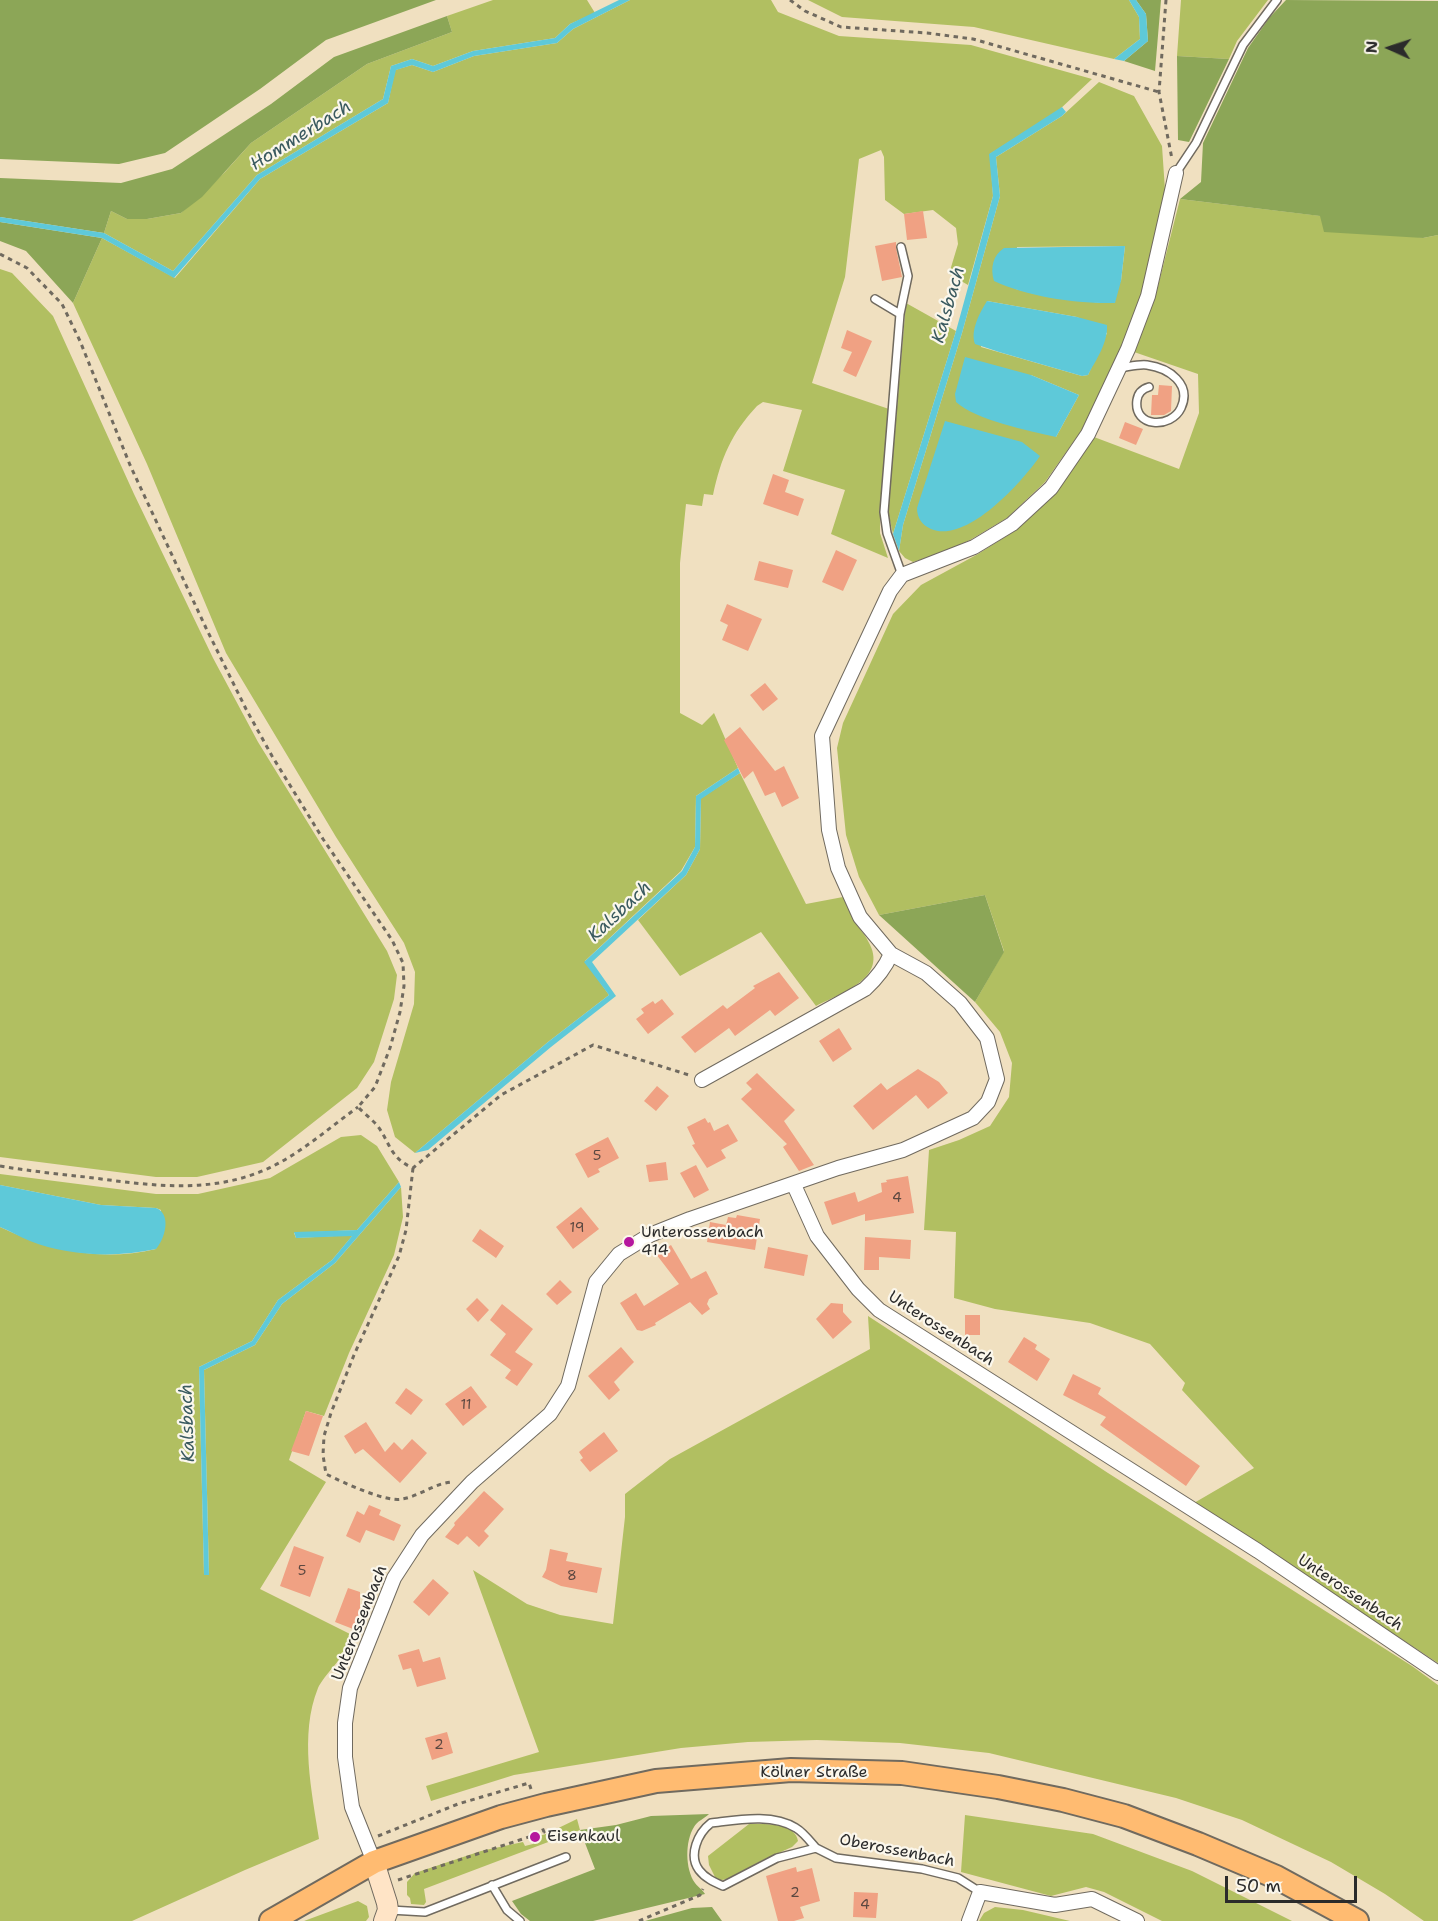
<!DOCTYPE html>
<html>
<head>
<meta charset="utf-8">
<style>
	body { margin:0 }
	#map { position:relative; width:1438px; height:1921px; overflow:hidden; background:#f0e0c0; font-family:"Shantell Sans",sans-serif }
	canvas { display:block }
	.north { position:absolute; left:1360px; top:18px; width:60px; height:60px; -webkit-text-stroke:4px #fbf7ec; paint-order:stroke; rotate:273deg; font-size:16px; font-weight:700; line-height:24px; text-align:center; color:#2b2b2b }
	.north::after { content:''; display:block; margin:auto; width:21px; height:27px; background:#2b2b2b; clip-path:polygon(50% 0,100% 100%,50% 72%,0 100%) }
	.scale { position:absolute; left:1225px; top:1876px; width:132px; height:27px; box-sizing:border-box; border:3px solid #2b2b2b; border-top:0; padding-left:8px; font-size:18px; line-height:21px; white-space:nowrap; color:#2b2b2b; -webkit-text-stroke:4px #fbf7ec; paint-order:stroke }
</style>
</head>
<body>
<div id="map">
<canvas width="1438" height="1921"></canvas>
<div class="north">N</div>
<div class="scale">50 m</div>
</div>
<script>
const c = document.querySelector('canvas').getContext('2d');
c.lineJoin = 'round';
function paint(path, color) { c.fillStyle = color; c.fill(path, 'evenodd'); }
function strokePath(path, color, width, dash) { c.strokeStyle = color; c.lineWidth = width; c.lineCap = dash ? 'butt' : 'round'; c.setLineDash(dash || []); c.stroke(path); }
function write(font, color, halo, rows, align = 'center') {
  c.font = font + ' "Shantell Sans",sans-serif'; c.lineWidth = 4.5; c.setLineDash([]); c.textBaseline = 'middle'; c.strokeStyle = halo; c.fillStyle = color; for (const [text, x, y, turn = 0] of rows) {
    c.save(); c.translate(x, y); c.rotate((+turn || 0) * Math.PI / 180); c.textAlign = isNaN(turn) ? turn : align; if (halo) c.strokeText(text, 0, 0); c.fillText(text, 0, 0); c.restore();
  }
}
paint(new Path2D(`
	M493,0H587L595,13L570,24L555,38L473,51L433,66L412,59L391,66L383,99L257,175L173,271L104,233L111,211L127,219H147L181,213L225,172L251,143L367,64L452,32L447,16Z
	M630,0H771L778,12L839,36L971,45L1092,79L1058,111L990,154L993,196L968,285L949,274L958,244L956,228L933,210L904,214L885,200L884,157L881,150L859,159L845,277L812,383L889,409L880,511V533L888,558L831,534L845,490L783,471L802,410L763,402L757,406C731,434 721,458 713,495L704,494L702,506L686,504L680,563V713L702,725L714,713L738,768L696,796L695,847L681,871L585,961L609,995L548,1042L415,1153L395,1137L387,1110L391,1082L414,1004L415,972L404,943L336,837L226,653L147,464L73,303L102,238L175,278L260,179L388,103L395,70L412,65L433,72L474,56L557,43L573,29Z
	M808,0H1129L1139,17L1140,39L1114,59L974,27L842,17Z
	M1181,0H1268L1237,41L1229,59L1177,56Z
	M1099,82L1134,96L1162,146L1165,190L1141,294L1122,346L1081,431L1045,482L1007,518L970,540L941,553L913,562L905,558L899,551L903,525L962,333L1000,196L996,157L1062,116ZM1125,246L1121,281L1100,303L1031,293L1016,289L1017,247ZM987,301L1077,317L1107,333L1088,375L1082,376L981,347ZM1031,375L1079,395L1056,437Z
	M1180,199L1321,216L1423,238L1438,235V1663L1194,1503L1254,1468L1182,1390L1185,1383L1150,1344L1090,1323L995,1309L954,1298L956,1232L924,1230L929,1150L959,1140L990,1126L1009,1097L1012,1063L1000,1032L975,1002L1004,951L985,895L879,915L859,877L846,835L837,748L843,723L893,614L921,585L978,554L1016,530L1056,493L1094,437L1179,469L1199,413L1198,374L1134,352L1155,298Z
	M0,269L12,273L53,316L134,494L213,658L258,742L387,951L397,975L394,999L374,1062L357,1088L263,1162L197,1177H156L0,1157Z
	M906,303L956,331L893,534L888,512Z
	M740,773L806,904L843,897C847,905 850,914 855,922C859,929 865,934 868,941C890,978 841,993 816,1006L761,932L680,976L638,920L686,875L700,849L701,798Z
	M361,1135L377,1146L399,1182L357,1230L294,1233L296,1238L353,1235L332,1260L278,1300L252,1341L199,1367L204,1575H209L204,1370L255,1345L282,1304L335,1263L401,1187L403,1217L394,1255L349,1353L324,1416L306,1411L289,1460L326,1482L260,1589L358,1638C349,1649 323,1677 318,1688C299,1735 312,1792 319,1839L245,1870L132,1921H0V1227C50,1251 101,1262 156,1249L161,1210L156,1208L101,1205L0,1185V1174L156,1194H198L270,1178L341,1137Z
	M868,1316L1108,1473L1412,1666L1438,1685V1921H1424L1385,1894L1331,1862L1242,1820L1176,1798L989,1753L900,1743L817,1740L748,1742L681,1748L514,1775L431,1801L426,1786L539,1752L473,1570L527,1604L560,1615L613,1624L625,1517V1494L670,1459L870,1349Z
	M965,1815L1093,1834L1192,1871L1292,1921H1162L1104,1892L1086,1887L1051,1896L961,1872Z
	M577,1819L580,1830L424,1889L426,1902L424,1905L411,1904L410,1898L407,1895V1882L415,1873L481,1851L523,1842L525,1846L533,1844L532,1838L546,1834Z
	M749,1824C764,1824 795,1822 798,1841L792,1847L763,1860L727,1879L717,1881L709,1865L708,1856Z
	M358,1901L367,1906L369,1917L366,1921H304Z
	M995,1907L1023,1910L1070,1921H979L984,1913Z`), '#b1bf61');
paint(new Path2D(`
	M0,0H436L326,40L260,89L165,153L119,164L0,159Z
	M1136,0H1161L1155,71L1124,61L1148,41L1146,14Z
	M1286,0L1438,1V235L1423,238L1324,232L1320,216L1180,199L1201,182L1203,143L1248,48L1270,17Z
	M447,16L452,32L367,64L251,143L202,197L181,213L147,219H127L111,211L104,233L0,217V178L121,183L172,169L271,104L334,57Z
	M1177,56L1229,59L1189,142L1178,140Z
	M0,222L102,238L73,303L26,251L0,241Z
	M985,895L1004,952L975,1002L879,915Z
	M709,1814C704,1819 697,1821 694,1827C685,1841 685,1869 695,1883C698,1887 702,1889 705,1894L593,1921H530L521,1914L512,1901L595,1869L580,1830L616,1825L651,1816Z
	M712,1907L722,1921H645L692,1908Z`), '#8ca657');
paint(new Path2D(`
	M619,0H630L573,29L557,43L474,56L433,72L412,65L396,70L388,103L260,179L174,278L102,238L0,222V217L104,233L173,271L257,175L383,99L391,66L412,59L433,66L473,51L555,38L570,24Z
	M1129,0H1136L1146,14L1148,41L1124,61L1114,59L1140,39L1139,17Z
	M1062,107L1066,112L1062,116L996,157L1000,196L962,333L903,525L899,551L893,534L956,331L993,196L989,154Z
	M1125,246L1121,281L1115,303C1078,304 1028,297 994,281C990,268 993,255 1004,248Z
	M987,301L1077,317L1107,325C1108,343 1096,360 1088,375L1082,376L999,352L975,344C970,331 980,312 987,301Z
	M965,357L1031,375L1079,395L1056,437C1029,431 976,420 956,402L955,394Z
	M945,421L1022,442L1040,456C1022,482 967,544 931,529C922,525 917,518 917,508Z
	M738,768L740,773L701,799L700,849L686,875L592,962L616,996L551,1047L428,1150L415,1153L548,1042L609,995L584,962L682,871L695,847L696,796Z
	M399,1182L401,1187L335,1263L282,1304L255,1345L204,1370L209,1575H204L199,1367L252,1341L278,1300L332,1260L352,1236L296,1238L294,1232L357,1230Z
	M0,1185L101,1205L156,1208C172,1214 165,1239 156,1249C116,1258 68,1256 30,1241C20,1237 10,1231 0,1227Z`), '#5ec9d9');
paint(new Path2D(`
	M923,211L927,238L907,240L904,214Z
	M896,242V248L902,277L882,281L875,246Z
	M847,330L872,341L856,377L843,371L852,352L841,348Z
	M1159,385L1172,386L1171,411L1164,415H1151L1152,395H1158Z
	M1125,422L1143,429L1136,445L1119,438Z
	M773,474L789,480L785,492L804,499L798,516L763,504Z
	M836,550L857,560L843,591L822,582Z
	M759,561L793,570L788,588L754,580Z
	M727,604L762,619L748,651L722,640L728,625L720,621Z
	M765,683L778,699L763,711L750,695Z
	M740,727L775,771L784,766L799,798L782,807L775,792L765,796L753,771L744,779L724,740Z
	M779,972L799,998L775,1016L770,1010L735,1036L729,1028L695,1053L681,1037L723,1005L727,1009L755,988L753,986Z
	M662,999L674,1014L648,1034L636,1019L644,1013L641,1009L653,1001L655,1004Z
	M839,1028L852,1049L833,1062L819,1041Z
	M918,1069L939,1082L948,1093L928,1109L916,1095L873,1130L853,1106L881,1083L887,1090Z
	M757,1073L795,1110L784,1121L814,1165L799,1171L783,1147L787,1144L741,1099L752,1089L746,1083Z
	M657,1086L669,1096L656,1111L644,1101Z
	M705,1118L708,1123L710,1122L714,1131L728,1124L738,1141L721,1150L726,1158L707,1168L692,1145L695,1144L687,1127Z
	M608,1137L619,1158L598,1169L600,1172L588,1178L575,1154Z
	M666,1162L668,1180L649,1182L646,1165Z
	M696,1165L709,1190L694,1198L680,1173Z
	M908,1176L914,1213L865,1221V1214L832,1225L824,1202L855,1192L858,1202L882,1192L881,1183L887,1182L886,1180Z
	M581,1207L599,1229L573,1249L556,1227Z
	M737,1215L760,1219L755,1250L707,1242L710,1222L726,1225L728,1217L736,1218Z
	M480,1229L504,1246L496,1258L472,1241Z
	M865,1237L911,1240L910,1259L879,1257V1270H864Z
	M671,1245L691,1279L706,1271L718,1294L709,1299L707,1304L710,1309L702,1315L690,1302L655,1323L656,1325L642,1331L637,1330L620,1303L636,1293L644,1306L679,1284L656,1254Z
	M768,1247L808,1255L804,1276L764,1268Z
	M560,1280L572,1292L557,1305L546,1294Z
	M477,1298L489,1310L478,1322L466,1309Z
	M831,1303L843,1304V1312L852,1322L833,1339L816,1319Z
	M502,1304L533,1329L515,1352L533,1364L517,1386L505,1378L511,1370L490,1355L506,1334L490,1320Z
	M965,1315H980V1335H965Z
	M1024,1337L1037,1345L1035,1349L1050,1359L1037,1381L1008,1362Z
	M621,1347L634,1362L614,1382L620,1390L609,1400L588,1376Z
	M1073,1374L1101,1388L1098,1394L1200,1466L1186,1486L1100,1425L1106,1417L1063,1395Z
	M471,1386L487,1407L463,1426L445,1404Z
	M406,1388L423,1400L411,1415L395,1403Z
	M306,1411L323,1416L309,1456L291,1451Z
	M366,1422L385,1452L394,1442L402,1450L412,1439L427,1453L400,1483L363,1449L355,1454L344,1436Z
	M604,1432L618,1451L590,1472L580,1460L583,1458L579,1452Z
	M484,1491L504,1509L484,1531L489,1536L479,1547L467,1536L458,1545L445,1537L455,1525L454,1523Z
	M369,1505L381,1510L379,1515L401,1525L394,1541L366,1530L360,1543L346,1536L357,1511L364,1515Z
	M294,1546L324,1557L310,1597L280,1586Z
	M550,1549L568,1553L566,1561L602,1568L597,1593L561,1586L542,1577L546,1570Z
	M433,1579L449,1593L429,1616L413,1602Z
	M348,1588L360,1592V1618L353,1629L335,1622Z
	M419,1649L423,1662L440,1657L446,1679L417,1687L411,1668L403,1670L398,1655Z
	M447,1732L453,1753L432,1760L425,1738Z
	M796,1867L797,1872L812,1868L820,1901L800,1907L804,1918L794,1921H778L766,1876Z
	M854,1892L878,1893L876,1918L853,1917Z`), '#f0a183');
const lane = new Path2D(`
	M1176,173L1196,143L1243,45L1277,0
	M875,299L900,314L884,512L887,533L902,575
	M900,314L908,276L901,247
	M1119,368C1128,367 1138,364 1147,365C1169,368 1192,384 1181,408C1171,429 1133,428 1137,400C1138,393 1142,389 1149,387
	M816,1848C810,1841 803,1832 796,1828C772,1813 737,1820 711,1823C698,1833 688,1855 699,1870C705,1878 714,1882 723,1886L777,1858L816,1848L836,1858L922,1869L958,1878L980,1892
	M492,1885L507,1910L520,1921
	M390,1910L425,1912L566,1857`);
const street = new Path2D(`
	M702,1080L865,989C877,978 885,968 891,954
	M794,1185L817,1236L858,1289L879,1310L1258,1551L1438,1673
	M374,1862L352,1807L345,1757V1723L350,1688L394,1578L422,1535L472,1482L550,1414L568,1386L596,1282L619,1254L650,1235L690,1219L838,1168L903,1150L973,1118L988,1102L997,1079L987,1038L960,1003L926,973L891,954L860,917L838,868L829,830L822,736L890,591L902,575L974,547L1012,524L1051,488L1088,434L1128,349L1148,296L1176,173
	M969,1921L980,1892L1055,1905L1092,1899L1137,1921`);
const secondary = new Path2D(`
	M374,1862L387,1903L388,1910L384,1921`);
const primary = new Path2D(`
	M271,1921L374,1862L501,1817L546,1805L656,1781L791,1770L902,1773L998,1787L1063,1800L1124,1816L1198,1844L1276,1877L1357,1921`);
strokePath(lane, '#706a5f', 10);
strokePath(street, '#706a5f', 16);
strokePath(secondary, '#706a5f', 22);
strokePath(primary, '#706a5f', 26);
strokePath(new Path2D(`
	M790,0L805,11L841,27L927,33L973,39L1159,92
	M1166,0L1159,92L1172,159
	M0,254L27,268L62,304L80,341L130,465L206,628L246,709L272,756L323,839L392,940L403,963L404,986L400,1012L390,1048L375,1087L358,1107C363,1112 370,1118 376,1124C390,1141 389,1158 413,1168L501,1095L593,1045L689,1075
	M0,1166C29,1171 58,1174 86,1177C148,1185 208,1195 267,1169C300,1154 329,1128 358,1107
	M413,1168L406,1230L399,1256L354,1355L331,1413L324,1436L323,1455L326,1474C342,1482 387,1503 402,1499C420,1496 433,1484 451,1482
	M378,1836L458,1804L529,1783L531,1789
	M398,1880L544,1832L542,1827
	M639,1921L700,1895L703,1889`), '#706a5f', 3, [4.5, 4.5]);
strokePath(lane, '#fff', 7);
strokePath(street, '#fff', 14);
strokePath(secondary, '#ffe4c6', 20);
strokePath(primary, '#ffbb71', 22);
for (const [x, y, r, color] of [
	[629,1242,6,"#b5179e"],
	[535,1837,6,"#b5179e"]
]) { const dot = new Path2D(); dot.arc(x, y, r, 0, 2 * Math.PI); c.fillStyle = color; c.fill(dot); strokePath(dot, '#fbf7ec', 2); }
write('14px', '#5c4841', null, [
	["5",597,1156],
	["4",897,1198],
	["19",577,1228],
	["11",466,1405],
	["5",302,1571],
	["8",572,1576],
	["2",439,1745],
	["2",795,1893],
	["4",865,1905]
]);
write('16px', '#2b2b2b', '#fbf7ec', [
	["Unterossenbach",641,1233],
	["414",641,1251],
	["Eisenkaul",547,1837]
], 'left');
write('16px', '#2b2b2b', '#fbf7ec', [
	["Unterossenbach",941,1329,33],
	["Unterossenbach",1350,1593,34],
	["Unterossenbach",360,1623,-68],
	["Kölner Straße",814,1773],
	["Oberossenbach",897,1851,11]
]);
write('italic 18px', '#3a5a5f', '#fbf7ec', [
	["Hommerbach",301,136,-32],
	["Kalsbach",949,305,-74],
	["Kalsbach",620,912,-43],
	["Kalsbach",188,1423,-92]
]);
</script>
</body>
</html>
